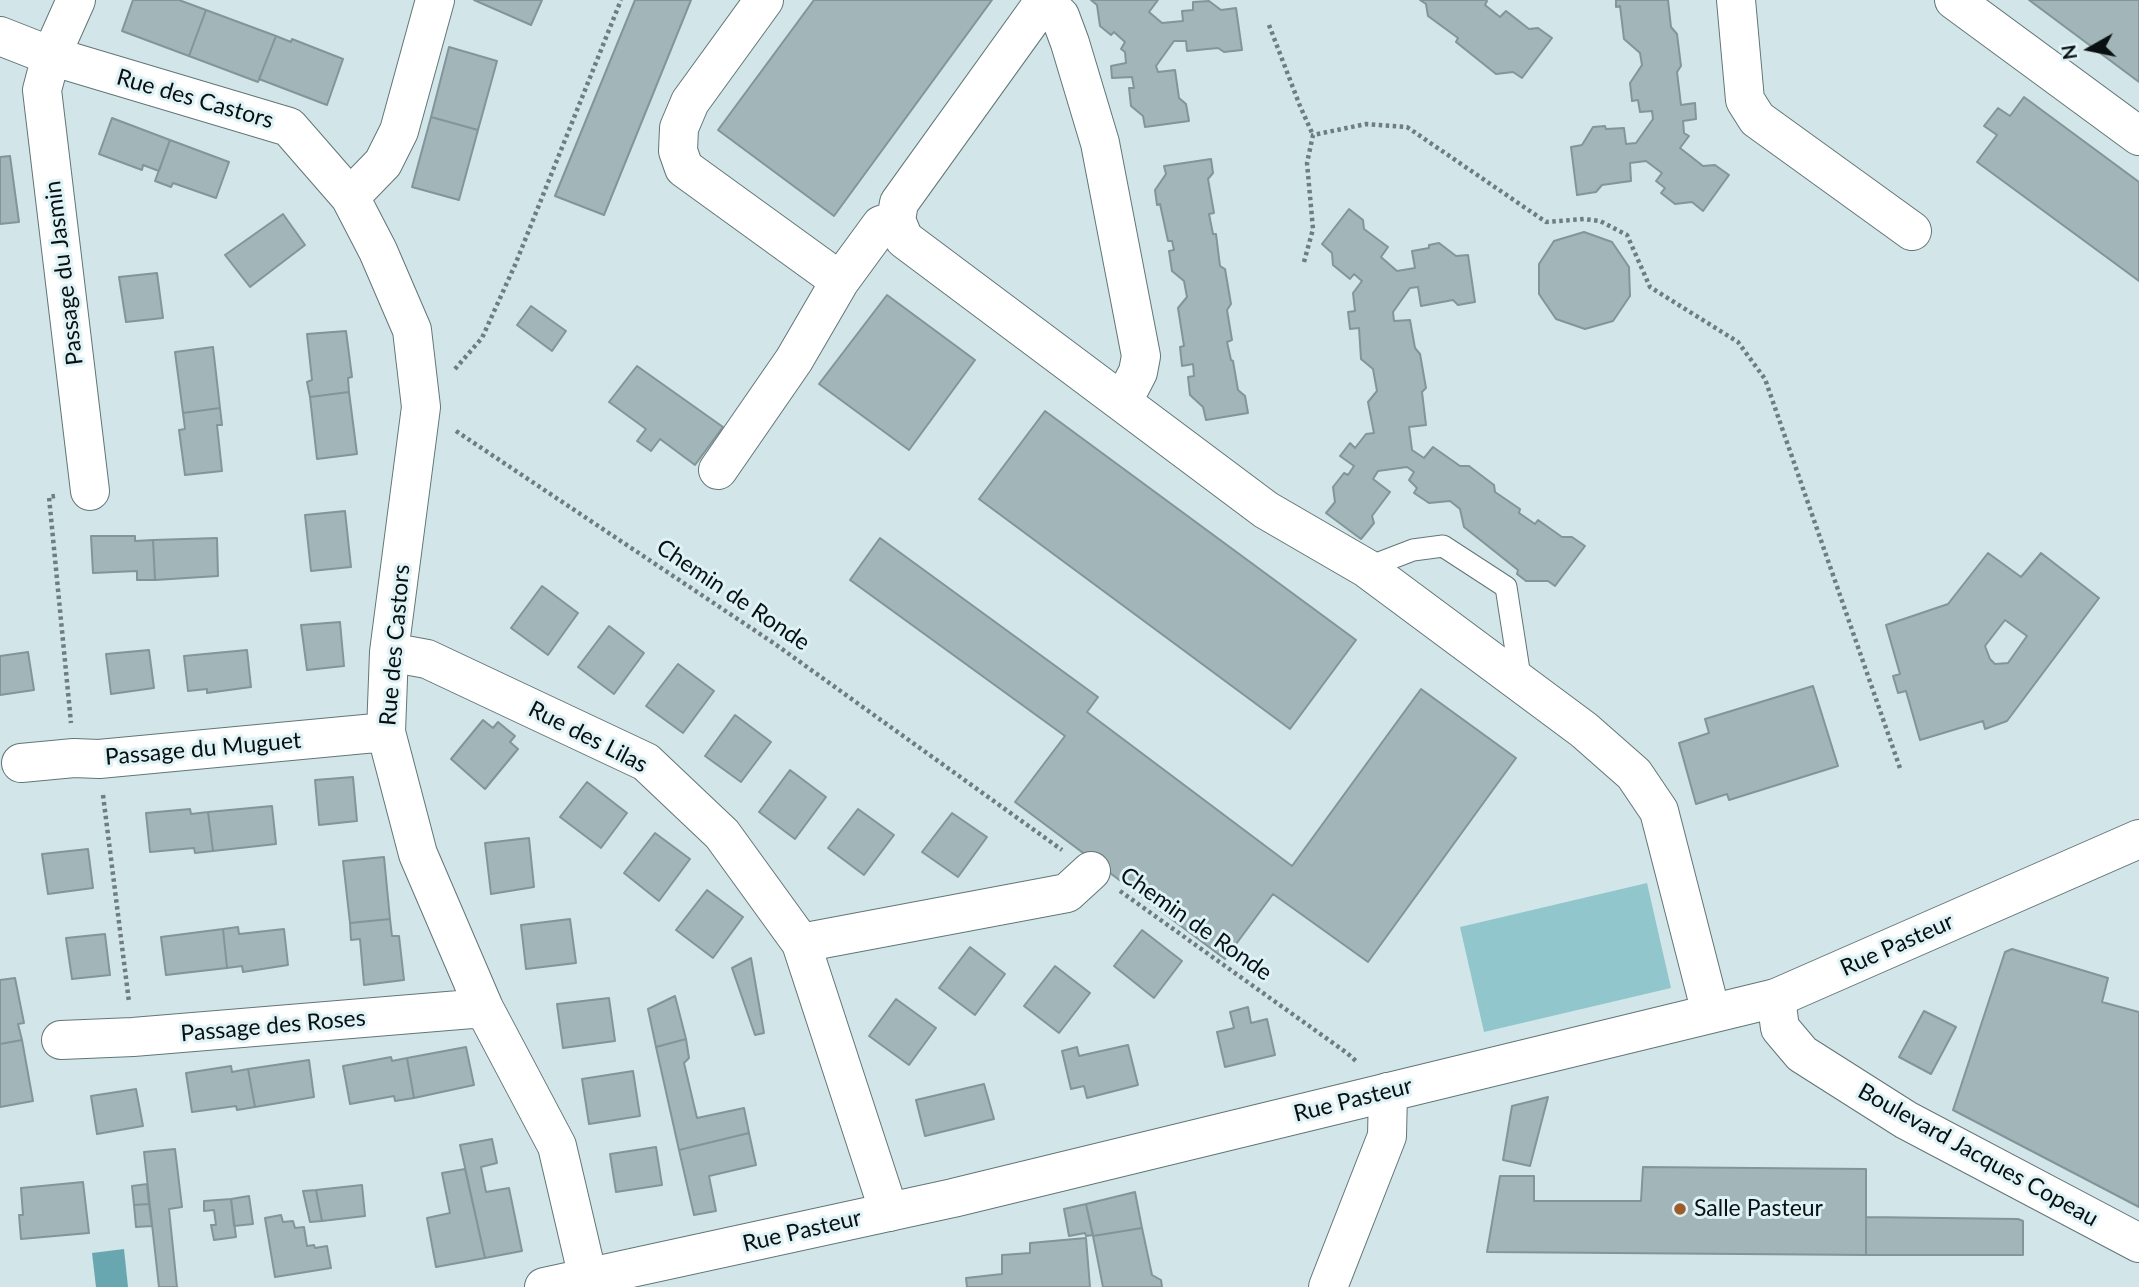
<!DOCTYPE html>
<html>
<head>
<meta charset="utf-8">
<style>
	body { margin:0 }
	#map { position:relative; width:2139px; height:1287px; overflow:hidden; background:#d2e6e9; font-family:Lato,sans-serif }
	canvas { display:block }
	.north { position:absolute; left:2055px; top:14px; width:70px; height:70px; -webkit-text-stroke:5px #dff3f6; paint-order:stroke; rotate:261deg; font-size:19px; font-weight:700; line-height:28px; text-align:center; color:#091011 }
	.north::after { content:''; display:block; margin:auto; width:24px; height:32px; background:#091011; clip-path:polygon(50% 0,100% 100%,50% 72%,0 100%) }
</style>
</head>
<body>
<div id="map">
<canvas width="2139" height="1287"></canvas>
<div class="north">N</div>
</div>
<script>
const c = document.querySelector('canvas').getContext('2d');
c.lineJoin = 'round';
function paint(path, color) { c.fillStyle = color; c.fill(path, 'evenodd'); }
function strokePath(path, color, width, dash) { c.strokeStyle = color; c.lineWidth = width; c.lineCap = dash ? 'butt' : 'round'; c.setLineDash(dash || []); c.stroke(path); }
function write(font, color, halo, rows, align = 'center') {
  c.font = font + ' Lato,sans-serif'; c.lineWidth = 6; c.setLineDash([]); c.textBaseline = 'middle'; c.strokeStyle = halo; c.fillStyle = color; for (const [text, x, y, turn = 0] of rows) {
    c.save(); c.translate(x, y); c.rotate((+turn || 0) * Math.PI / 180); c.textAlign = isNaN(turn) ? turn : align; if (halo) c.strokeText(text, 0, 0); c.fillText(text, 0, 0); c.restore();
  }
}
paint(new Path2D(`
	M1647,883L1671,988L1484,1032L1460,927Z`), '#91c6cd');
paint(new Path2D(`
	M124,1249L128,1287H96L92,1253Z`), '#68a7af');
const building = new Path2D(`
	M133,0H179L206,10L189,56L122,31Z
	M474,0H542L531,25Z
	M635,0H691L604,215L555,196Z
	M814,0H992L834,216L718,130Z
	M1091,0H1158L1149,12L1162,23L1183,21L1182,11L1193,10V2L1209,1L1221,10L1236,8L1242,50L1224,52L1218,48L1187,51L1186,41H1174L1156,66L1158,72L1175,70L1179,98L1186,104L1189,121L1145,127L1143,116L1131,106L1129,88H1134L1132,77L1112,78L1111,66L1126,63L1125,52L1121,49L1125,42L1114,32L1111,35L1100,26L1097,5Z
	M1420,0H1486L1487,1L1485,5L1500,17L1506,11L1529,29L1538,28L1552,38L1522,78L1513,72L1496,74L1456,42L1458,38L1428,16L1426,4Z
	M1616,0H1668L1671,27L1677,34L1681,66L1677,72L1681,105L1695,103L1696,119L1683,121L1684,133L1689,136L1680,148L1703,166L1715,165L1729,175L1703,211L1692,202L1675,204L1661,193L1665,188L1656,181L1662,173L1646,161L1630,163L1631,181L1602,185L1596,192L1577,195L1571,147L1582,145L1593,127L1605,126L1606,129L1624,128L1626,144L1636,143L1653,119L1652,111L1640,112L1638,100L1632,101L1630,83L1642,65L1640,53L1624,39L1620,6L1616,7Z
	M2029,0H2139V82Z
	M206,10L276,36L258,82L189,56Z
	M276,36L291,42L292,39L343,59L327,105L259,79Z
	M449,47L497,61L478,130L431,117Z
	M2024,97L2139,182V281L1977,162L1997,135L1984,126L1998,108L2010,116Z
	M431,117L478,130L459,200L412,187Z
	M112,118L170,140L159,171L143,165L142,170L99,154Z
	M170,140L229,162L216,198L173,183L171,187L155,181Z
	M10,156L19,222L0,224V157Z
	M1211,159L1213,173L1208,179L1214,213L1209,214L1213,234H1216L1220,266L1225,269L1231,304L1227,310L1232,340L1227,342L1231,360L1233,361L1238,390L1245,396L1248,413L1206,420L1203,407L1190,395L1188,377L1194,376L1193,364L1182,366L1180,347L1184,346L1178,308L1187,297L1184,281L1172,271L1169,251L1174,250L1172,241H1168L1160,204L1157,205L1155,190L1166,174L1164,166Z
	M1349,209L1363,220L1364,229L1388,247L1381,257L1397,271L1415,268L1412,251L1429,248V245L1439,243L1456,256L1468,255L1475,302L1458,305L1453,300L1421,306L1418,287L1410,288L1393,312L1394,321L1410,320L1415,348L1420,354L1426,388L1422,392L1426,425L1409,427L1412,450L1424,458L1433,447L1460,466H1469L1494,485L1495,492L1520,509L1519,513L1535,524L1538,520L1562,537H1572L1585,546L1555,586L1548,581H1526L1517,574L1518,570L1464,527L1460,509L1450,501L1429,503L1414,493L1417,488L1409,480L1414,472L1407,467L1378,471L1373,479L1390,492L1372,516L1374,523L1361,539L1326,513L1335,502L1333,487L1344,473L1348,475L1354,466L1340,456L1350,443L1355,448L1366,434L1374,433L1368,402L1377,391L1373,369L1361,359L1359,328L1350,329L1348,312L1355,311L1353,293L1362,281L1354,274L1350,279L1333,265L1332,253L1322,244Z
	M283,214L305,245L250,287L225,255Z
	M1584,232L1612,242L1629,267L1630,296L1613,321L1585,329L1556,319L1539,294V264L1554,241Z
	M157,273L163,318L126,322L119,277Z
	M887,295L975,360L909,450L819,384Z
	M531,306L566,331L552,351L517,325Z
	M346,331L352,377L348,378L349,392L310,397L307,382L312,380L307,334Z
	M213,347L220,408L183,413L175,352Z
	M637,366L723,427L695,465L660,439L651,451L637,441L646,429L609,402Z
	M349,392L357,454L317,459L310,397Z
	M220,408L222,425H217L222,471L185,475L179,430L185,429L183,413Z
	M1045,411L1356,640L1290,729L979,499Z
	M345,511L351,567L311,571L305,515Z
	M91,536H135V541L153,540L155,580H137V571L93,573Z
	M217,538L218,576L155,580L153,540Z
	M880,538L1098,697L1087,712L1292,866L1421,689L1516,758L1368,962L1273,894L1225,959L1015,802L1065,736L850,580Z
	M1988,553L2021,577L2041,553L2099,598L2007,721L1985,729L1983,721L1920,740L1906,691L1898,693L1893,676L1900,674L1886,625L1948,604ZM2005,620L2027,636L2008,663L1995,664L1990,659L1985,646Z
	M542,586L578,613L548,655L511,628Z
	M340,622L344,666L307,670L301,625Z
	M609,626L644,653L614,694L578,667Z
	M149,650L154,688L111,694L106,654Z
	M247,650L251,687L207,693V689L188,691L184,656Z
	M28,652L34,690L0,695V656Z
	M678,664L714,691L683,733L646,706Z
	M1813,686L1838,766L1729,800L1727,794L1696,804L1679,743L1709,733L1705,719Z
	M735,715L771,742L741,782L705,756Z
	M483,720L493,728L498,722L515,736L510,742L518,749L485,789L451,759Z
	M790,770L826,797L795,839L759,812Z
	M353,777L357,821L319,825L315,780Z
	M587,782L627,813L601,848L560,817Z
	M272,806L276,844L213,851L208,812Z
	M190,809L191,814L208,812L213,851L195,853L194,848L150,852L146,813Z
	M858,809L894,835L864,875L828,848Z
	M952,813L987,837L958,877L922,852Z
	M655,833L690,859L659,901L624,873Z
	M529,838L534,887L491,894L485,843Z
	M88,849L93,888L48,894L42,854Z
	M384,857L390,919L350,923L343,861Z
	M707,890L743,917L713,958L676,930Z
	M390,919L392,936H399L404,980L364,985L360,939L351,940L350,923Z
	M570,919L576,963L526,969L521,925Z
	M238,927L239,934L284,929L288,965L243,972L242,966L227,968L223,929Z
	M223,929L227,968L166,975L161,937Z
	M1142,930L1182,961L1154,998L1114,966Z
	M105,934L110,975L72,979L66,938Z
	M970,947L1005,974L975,1015L939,988Z
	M2012,949L2108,978L2102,1002L2139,1012V1207L1953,1110L2005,952Z
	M751,958L764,1033L755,1035L732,968Z
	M1055,966L1090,993L1059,1033L1024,1006Z
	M15,978L24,1023L18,1024L22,1040L0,1044V980Z
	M675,996L686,1039L656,1047L648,1009Z
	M609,998L615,1041L563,1048L557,1004Z
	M896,999L936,1028L909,1065L869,1036Z
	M1248,1007L1251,1023L1267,1019L1275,1055L1225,1067L1217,1032L1234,1028L1230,1012Z
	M1924,1011L1956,1027L1931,1074L1899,1057Z
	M686,1039L689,1058L684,1063L697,1118L744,1108L749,1133L679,1150L656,1047Z
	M22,1040L33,1101L0,1107V1044Z
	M1128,1045L1138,1085L1087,1098L1084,1086L1071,1089L1062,1051L1077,1047L1079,1056Z
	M466,1047L474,1085L414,1098L407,1058Z
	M391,1057L392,1061L407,1058L414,1098L395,1101L394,1096L350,1104L343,1066Z
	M309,1060L314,1097L255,1107L248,1069Z
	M231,1066L232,1072L248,1069L255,1107L237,1110L236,1106L192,1112L186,1073Z
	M633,1071L640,1116L589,1124L582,1079Z
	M984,1084L994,1119L925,1136L916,1100Z
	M136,1089L143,1126L97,1134L91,1096Z
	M1548,1097L1530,1166L1503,1160L1512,1106Z
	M749,1133L756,1165L709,1176L716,1211L694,1215L679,1150Z
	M492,1139L497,1163L481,1167L486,1192L509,1188L522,1251L485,1258L460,1145Z
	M656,1147L662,1185L616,1192L610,1154Z
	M175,1149L182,1207L169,1209L177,1287H159L144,1152Z
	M1643,1167L1866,1169V1255L1487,1252L1500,1176H1534V1201H1641Z
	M465,1169L485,1258L436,1267L427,1218L450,1213L442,1173Z
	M83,1182L89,1233L21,1239L19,1215H23L21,1188Z
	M147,1184L149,1204L134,1205L132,1186Z
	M362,1185L365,1216L322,1221L316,1190Z
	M316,1190L322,1221L310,1222L303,1191Z
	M1135,1192L1142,1228L1093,1236L1086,1204Z
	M249,1196L253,1224L234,1226L231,1199Z
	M231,1199L236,1237L214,1240L211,1225H216L214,1210L204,1211V1201Z
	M149,1204L152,1226L136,1227L134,1205Z
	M1086,1204L1093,1235L1086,1236L1085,1233L1069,1236L1064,1209Z
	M281,1215L283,1222L293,1221L295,1228L304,1227L307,1246L314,1245L315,1248L327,1246L331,1268L275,1277L265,1218Z
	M1866,1217L2018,1219L2023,1221V1255H1866Z
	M1142,1228L1152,1275L1161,1280L1162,1287H1103L1093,1236Z
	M1086,1238L1090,1287H967L966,1278L1002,1274V1255L1030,1253V1243Z`);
paint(building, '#a2b5b8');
strokePath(building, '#829598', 2);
const service = new Path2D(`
	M1366,568L1413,550L1443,546L1506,587L1521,683`);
const minor = new Path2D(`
	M76,0L51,56L42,90L90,491
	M764,0L690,102L679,128L678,151L684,168L840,281
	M1045,0L899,203L896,220L904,239L1266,510L1366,568L1584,730L1634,774L1659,811L1711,1013
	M1736,0L1745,100L1757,119L1912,231
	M1954,0L2139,136
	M1044,2L1060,16L1070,43L1100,143L1141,356L1138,372L1123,401
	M0,36L51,56L289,127L350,197L378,251L412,330L421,407L389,652L386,732L418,854L484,1008L557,1146L588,1278
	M350,197L383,163L399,131L435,0
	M718,470L794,360L840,281L881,225L896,220
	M389,652L427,659L646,762L722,834L801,943L889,1212
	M21,763L74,758L99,759L386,732
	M801,943L1067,893L1091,871
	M1776,998L1780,1028L1802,1054L1906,1120L2139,1243
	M61,1040L133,1037L484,1008
	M1328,1287L1387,1136L1388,1092`);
const tertiary = new Path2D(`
	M544,1287L953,1198L1776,998L2139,839`);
strokePath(service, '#627577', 23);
strokePath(minor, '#627577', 40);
strokePath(tertiary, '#627577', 40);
strokePath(new Path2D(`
	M1269,25L1300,106L1313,135
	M1304,262L1313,229L1307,163L1313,135L1366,124L1407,127L1546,222L1584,219L1600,221L1627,235L1650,287L1738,342L1765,379L1901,771
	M455,369L482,338L515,265L621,0
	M456,431L775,644L1062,850
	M55,496L49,497L71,723
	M103,795L129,1002
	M1120,891L1347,1053L1357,1062`), '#6f7d7f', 4.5, [3.5, 3.5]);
strokePath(service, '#fff', 21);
strokePath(minor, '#fff', 38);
strokePath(tertiary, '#fff', 38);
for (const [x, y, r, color] of [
	[1680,1209,7,"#9e5c29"]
]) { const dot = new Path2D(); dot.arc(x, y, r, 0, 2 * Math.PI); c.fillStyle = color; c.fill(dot); strokePath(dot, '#dff3f6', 2.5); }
write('23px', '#091011', '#dff3f6', [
	["Rue des Castors",195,99,16],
	["Passage du Jasmin",64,273,-97],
	["Chemin de Ronde",733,595,34],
	["Rue des Castors",395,645,-85],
	["Rue des Lilas",588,737,27],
	["Passage du Muguet",203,749,-5],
	["Chemin de Ronde",1196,924,35],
	["Rue Pasteur",1897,945,-24],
	["Passage des Roses",273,1026,-5],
	["Rue Pasteur",1353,1100,-14],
	["Boulevard Jacques Copeau",1978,1155,29],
	["Rue Pasteur",802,1231,-13]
]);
write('23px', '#091011', '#dff3f6', [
	["Salle Pasteur",1694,1209]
], 'left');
</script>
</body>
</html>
